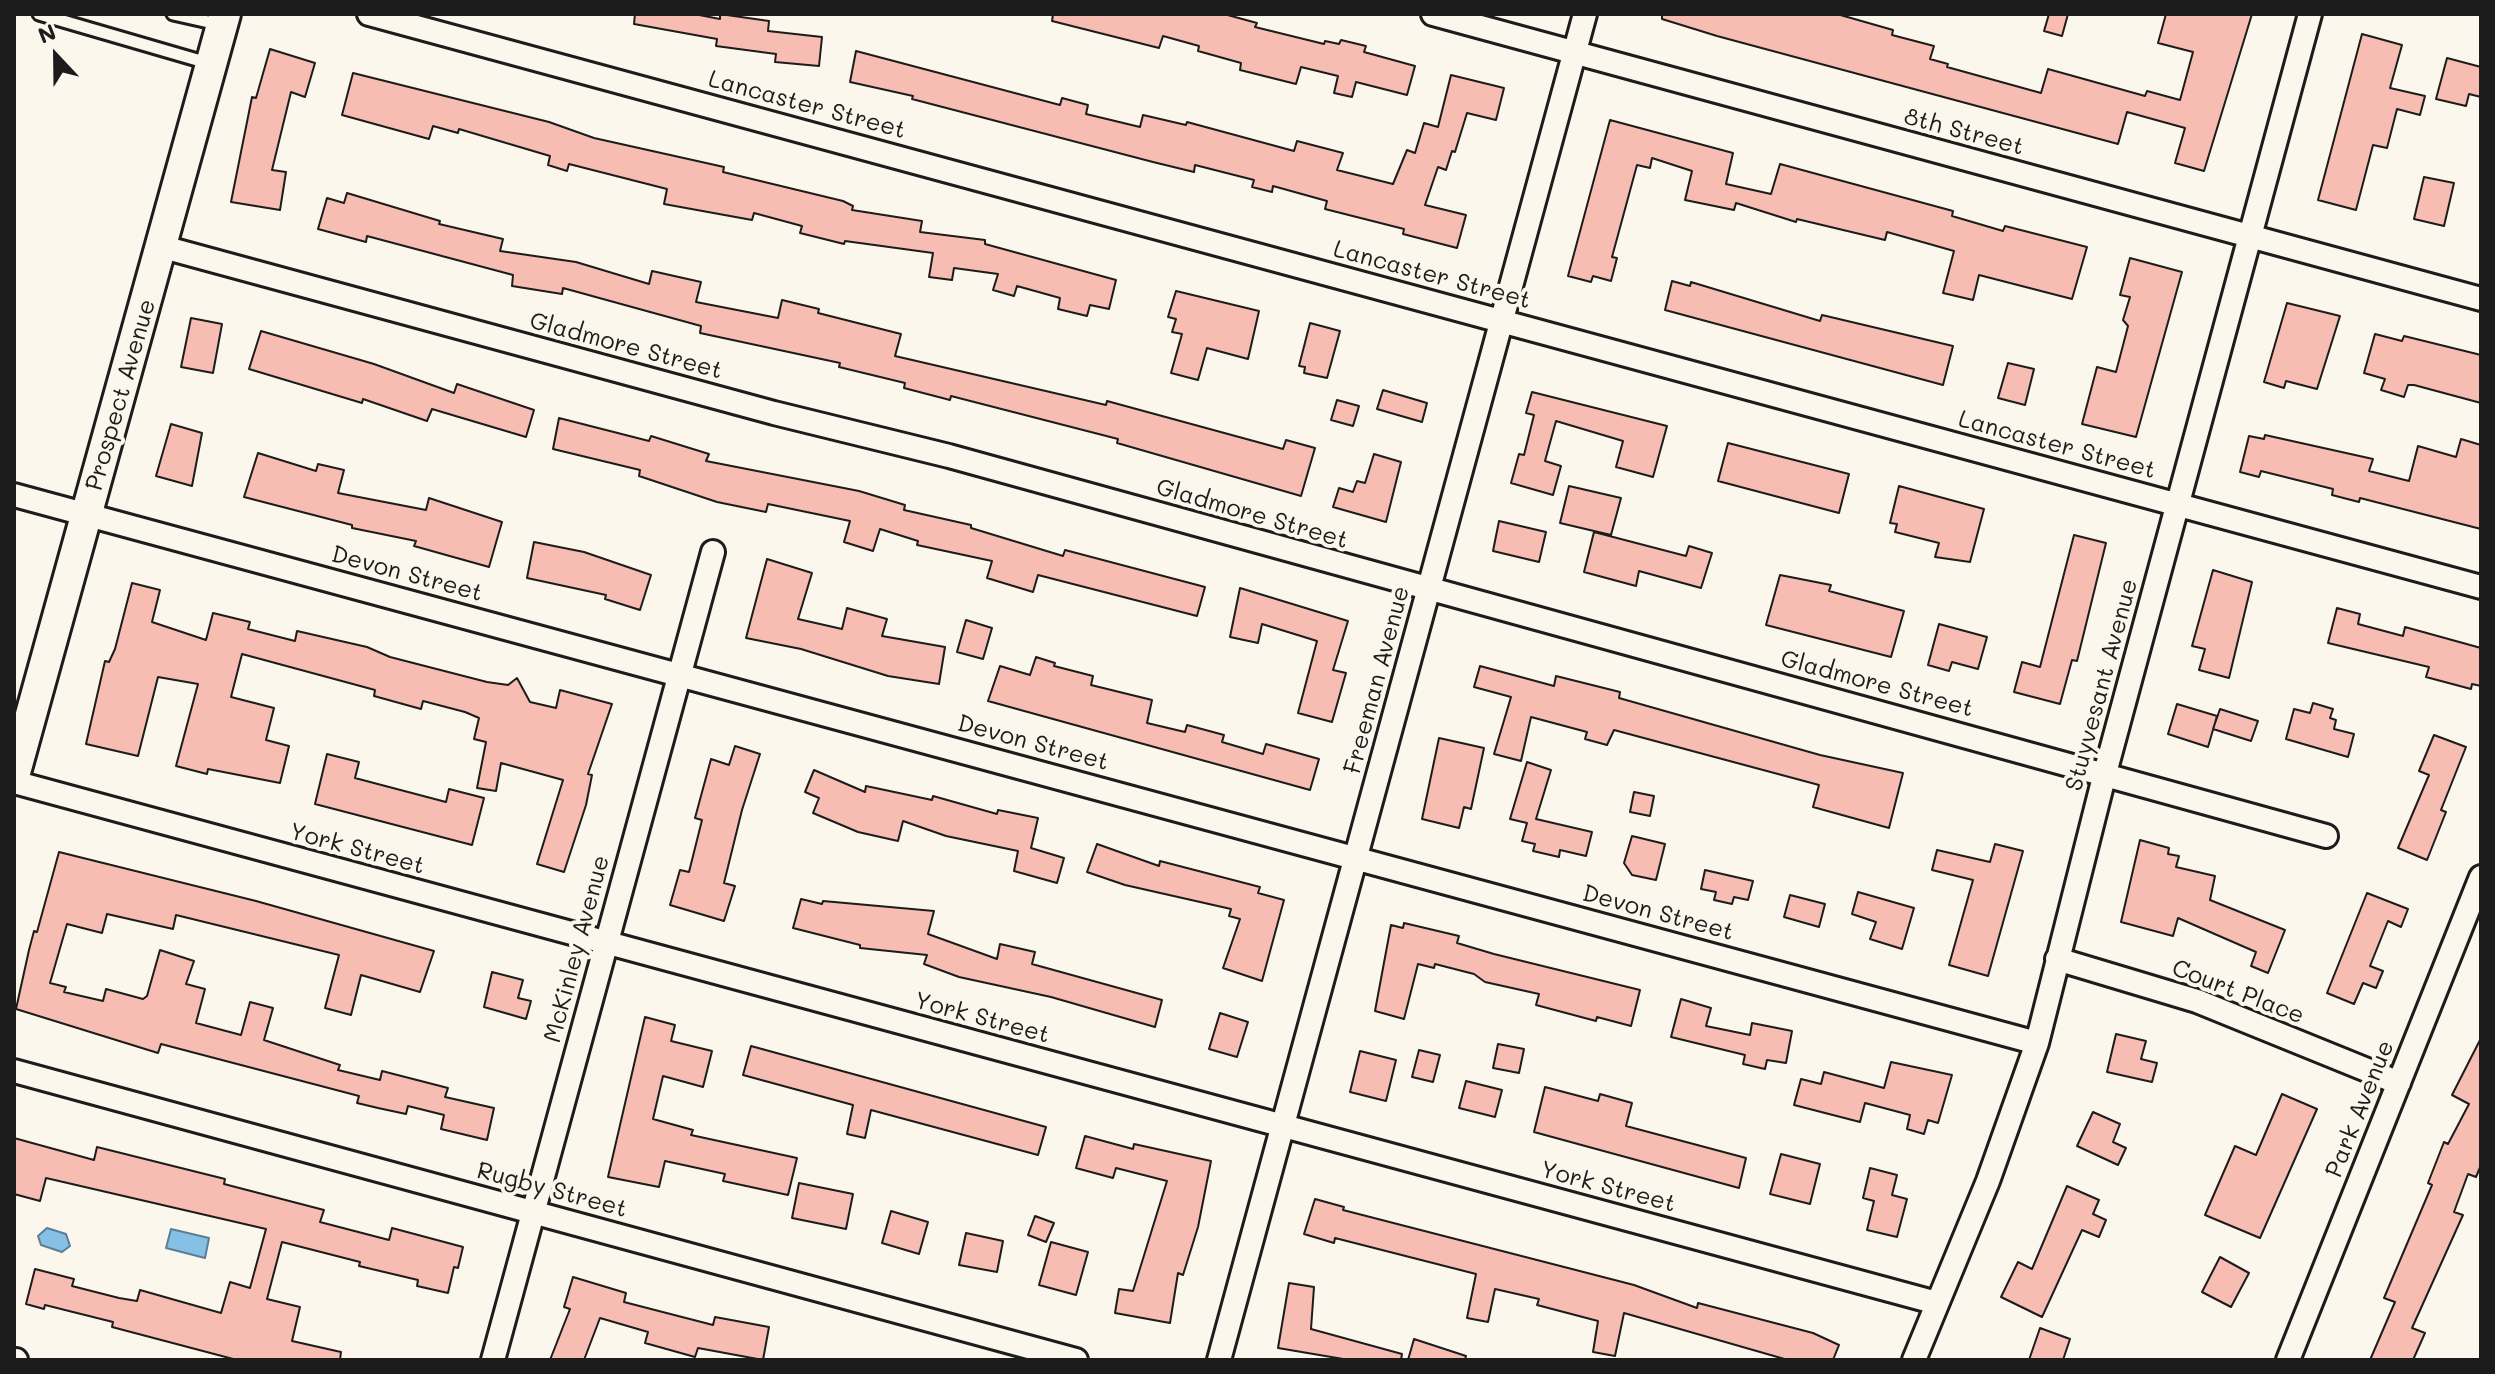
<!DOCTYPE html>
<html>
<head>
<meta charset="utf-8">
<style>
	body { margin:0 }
	#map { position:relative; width:2495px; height:1374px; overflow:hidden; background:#fbf7ec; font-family:Mali,sans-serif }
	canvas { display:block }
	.frame { position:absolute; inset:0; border:16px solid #1c1c1c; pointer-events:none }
	.north { position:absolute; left:16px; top:16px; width:80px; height:80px; -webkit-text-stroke:6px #fbf7ec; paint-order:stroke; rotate:338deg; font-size:22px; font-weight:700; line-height:32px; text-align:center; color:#1c1c1c }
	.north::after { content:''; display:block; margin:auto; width:28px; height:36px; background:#1c1c1c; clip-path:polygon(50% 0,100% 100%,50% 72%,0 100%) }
</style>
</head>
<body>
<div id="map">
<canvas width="2495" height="1374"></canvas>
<div class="frame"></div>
<div class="north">N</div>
</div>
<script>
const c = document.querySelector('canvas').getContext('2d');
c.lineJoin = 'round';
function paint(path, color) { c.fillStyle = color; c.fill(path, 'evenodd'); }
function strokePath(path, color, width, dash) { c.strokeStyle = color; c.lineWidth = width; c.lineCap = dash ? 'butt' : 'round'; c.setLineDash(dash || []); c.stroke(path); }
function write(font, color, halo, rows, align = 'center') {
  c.font = font + ' Mali,sans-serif'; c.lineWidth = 8; c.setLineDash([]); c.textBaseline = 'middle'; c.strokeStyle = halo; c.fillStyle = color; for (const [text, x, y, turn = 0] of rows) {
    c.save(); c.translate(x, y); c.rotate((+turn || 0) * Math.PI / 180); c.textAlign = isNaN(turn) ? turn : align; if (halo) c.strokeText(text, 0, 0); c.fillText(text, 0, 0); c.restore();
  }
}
const water = new Path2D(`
	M47,1228L66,1234L70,1246L62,1252L41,1245L38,1236Z
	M171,1229L209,1238L205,1258L166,1248Z`);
paint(water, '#87c0e5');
strokePath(water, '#5c7e95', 2);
const building = new Path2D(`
	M635,14H694L720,19V14L769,21L768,31L822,37L819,66L775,62L776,54L716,46L717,39L634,24Z
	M1053,14H1224L1257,23L1255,27L1324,44L1325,41L1339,44L1341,40L1366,46L1364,52L1415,66L1407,95L1356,82L1352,97L1334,93L1338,76L1301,67L1296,84L1240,70L1241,63L1198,51L1199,46L1163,36L1159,48L1052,21Z
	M1662,14H1837L1893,30L1892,35L1934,46L1930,59L1948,64L1947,67L2041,93L2048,69L2145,96L2147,91L2180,100L2193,52L2158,43L2166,14H2252L2204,171L2175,163L2185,128L2127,112L2118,144L1717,36L1662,19Z
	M2049,14H2068L2062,36L2044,31Z
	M2362,34L2402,45L2390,88L2425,96L2420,115L2397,109L2387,148L2373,145L2356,210L2318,200Z
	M270,49L315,63L305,97L291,92L272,170L286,172L280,210L231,202L252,97L256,98Z
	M856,51L1060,105L1062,98L1088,105L1086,114L1140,127L1143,115L1186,125L1187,122L1294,151L1297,141L1343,153L1337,170L1393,184L1407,150L1415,153L1424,123L1438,127L1451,75L1504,88L1496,120L1467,113L1455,152L1452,151L1446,170L1438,167L1425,205L1466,215L1457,248L1403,234L1404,229L1325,209L1327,201L1273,186L1272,192L1252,187L1254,180L1195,165L1194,172L1153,162L912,99L913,96L850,82Z
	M2447,58L2481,67V97L2469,94L2466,106L2436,99Z
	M353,73L549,122L594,138L724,167L723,172L843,201L853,206L852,210L922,221L920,232L985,240V244L1116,280L1109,309L1090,305L1087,316L1058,309L1060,298L1017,286L1014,296L993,290L998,274L954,268L952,280L929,277L933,253L845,241L844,244L800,233L802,226L754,213L752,220L664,204L667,189L569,164L567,171L548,165L550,156L459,129L458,133L433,126L429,139L342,115Z
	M1610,120L1733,153L1726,184L1771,194L1780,164L1953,211L1952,216L2003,231L2005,226L2087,247L2072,299L1979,275L1973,300L1943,293L1954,251L1887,232L1885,240L1797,219L1796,222L1736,203L1734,210L1685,200L1692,171L1652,158L1650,168L1637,165L1612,257L1617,258L1611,281L1593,276L1591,282L1568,276Z
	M2424,177L2454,183L2444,226L2414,219Z
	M347,193L440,221L439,224L503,239L500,251L576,262L649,284L652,271L701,282L696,302L778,318L782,300L819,309L818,313L901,334L895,356L1106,405L1107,401L1283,449L1286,440L1315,448L1301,496L1117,443L1118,439L951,396L950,400L904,388L905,383L839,367L840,363L700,333L701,326L563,288L562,294L512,286L513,275L367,236L366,242L318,229L327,198L344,203Z
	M2130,258L2182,272L2136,437L2082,424L2097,367L2116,372L2128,326L2123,320L2130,297L2120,295Z
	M1672,281L1690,286L1691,282L1820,321L1822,315L1953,346L1943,385L1665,310Z
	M1176,291L1259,311L1248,359L1207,348L1198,380L1171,373L1182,334L1172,332L1176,319L1168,317Z
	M2287,303L2340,316L2317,389L2286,381L2284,388L2264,382Z
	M191,318L222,324L213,373L181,367Z
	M1310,323L1340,331L1327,378L1304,373L1305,367L1299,366Z
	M261,331L374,364L454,393L457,384L534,410L526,437L432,409L427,421L363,399L362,403L249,369Z
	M2375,334L2402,341L2404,336L2481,355V403L2414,385H2408L2404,397L2381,390L2385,379L2364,373Z
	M2008,363L2034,369L2025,405L1998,398Z
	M1383,390L1427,403L1422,422L1377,409Z
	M1532,392L1667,426L1653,477L1616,467L1623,441L1556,421L1545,461L1561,466L1553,495L1511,483L1519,454L1524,455L1534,415L1526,413Z
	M1337,400L1359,406L1353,426L1331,420Z
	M559,418L649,441L651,436L709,454L706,461L859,491L905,505L904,510L971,525V528L1063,556L1065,550L1205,587L1197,616L1038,575L1033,592L987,578L992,561L917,545L918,541L880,529L873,551L844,542L850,521L768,504L766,512L717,502L639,476L640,470L553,449Z
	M171,424L202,433L192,486L156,476Z
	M2265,435L2373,459L2369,471L2409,481L2418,446L2456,457L2461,439L2481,445V529L2360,498L2359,502L2332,495L2333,489L2261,471L2259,477L2240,472L2249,436L2264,439Z
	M1728,443L1849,474L1839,513L1718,481Z
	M258,453L316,471L318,464L344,470L338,493L426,510L429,498L502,522L489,567L414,546L416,541L352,528V525L244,497Z
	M1374,454L1401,462L1386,522L1333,507L1339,488L1353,492L1357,481L1365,483Z
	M1569,486L1621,498L1611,535L1560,523Z
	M1899,486L1984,509L1970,562L1935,557L1939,543L1895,532L1897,524L1890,523Z
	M1499,521L1546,532L1539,562L1493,551Z
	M1594,532L1686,556L1689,546L1712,553L1701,588L1639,571L1636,586L1584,572Z
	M2074,535L2106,543L2077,661L2072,660L2060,704L2014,692L2022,662L2040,667Z
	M534,542L584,552L651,575L640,610L605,599L606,595L527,578Z
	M767,559L812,573L798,619L842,629L847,608L887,619L882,636L945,647L939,684L888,676L801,649L746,638Z
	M2213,570L2252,582L2229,678L2199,670L2205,649L2192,646Z
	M1780,575L1831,585L1829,591L1904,611L1891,657L1766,625Z
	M132,583L160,590L152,622L206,640L213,613L250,622L248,629L295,641L297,631L367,647L390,657L487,682L508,685L517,678L530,702L556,708L560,690L612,704L588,774L592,775L586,805L564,872L537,864L563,780L501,763L496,791L477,788L486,742L474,739L479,718L465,712L423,701L421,709L374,696L375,690L242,654L231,697L274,708L266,740L289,746L280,783L208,769L207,774L176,766L198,684L158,677L138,756L86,744L105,661L109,662L115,649Z
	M1240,588L1348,621L1333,670L1346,673L1332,722L1298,713L1317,641L1262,624L1258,643L1230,637Z
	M2337,608L2360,614L2358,624L2403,636L2405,627L2481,648V686L2472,684L2471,689L2426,677L2429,667L2328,643Z
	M966,620L992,628L983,659L957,652Z
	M1939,624L1987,637L1978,669L1952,662L1949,671L1928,665Z
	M1036,657L1055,663L1054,666L1093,676L1091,685L1152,700L1147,723L1185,732L1187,725L1224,735L1222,742L1263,754L1266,744L1319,759L1310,790L988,701L1000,666L1030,675Z
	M1480,666L1554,686L1556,676L1620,692L1619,698L1820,755L1903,773L1889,828L1813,807L1819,785L1614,730L1607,745L1585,739L1587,732L1531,717L1521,761L1494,754L1511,697L1474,687Z
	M2313,703L2333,709L2330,718L2336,720L2334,729L2354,734L2348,757L2286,739L2294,709L2310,713Z
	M2177,704L2217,716L2208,747L2168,734Z
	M2220,709L2258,721L2251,741L2213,729Z
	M2434,735L2466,747L2441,810L2446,812L2427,860L2398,848L2429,775L2419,771Z
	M1439,738L1484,748L1471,809L1464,807L1459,828L1422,819Z
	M735,746L760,754L742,810L724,883L735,886L724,921L670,905L680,870L689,872L702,820L695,818L711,759L729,765Z
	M327,754L359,762L355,778L446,802L449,789L484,798L472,845L315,804Z
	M1527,762L1551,770L1536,819L1592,832L1586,856L1560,850L1559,857L1533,851L1535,844L1522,841L1527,823L1510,819Z
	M814,770L865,792L866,786L932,800L933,796L997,814L998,810L1038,818L1031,848L1064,858L1057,883L1014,871L1018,851L946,836L903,821L898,841L858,832L813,813L819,798L805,792Z
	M1634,792L1654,796L1650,816L1630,812Z
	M1632,836L1665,844L1656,880L1632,875L1624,863Z
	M2140,840L2169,848L2168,854L2179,856L2176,867L2215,876L2210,900L2285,930L2268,973L2251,966L2256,952L2178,918L2173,936L2121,922Z
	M1097,844L1159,866L1160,861L1260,887L1258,893L1284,900L1262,981L1223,968L1240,919L1229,916L1231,909L1125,885L1087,872Z
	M1995,844L2023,851L1988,976L1949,965L1973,880L1932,870L1937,850L1990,862Z
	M59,852L256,901L434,951L420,992L361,975L351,1015L325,1008L339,955L176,915L173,929L107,914L102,933L67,924L50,983L66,987L64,992L103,1001L106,989L143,999L147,996L160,950L194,961L186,984L205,989L196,1023L241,1035L250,1002L273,1008L264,1040L340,1065L338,1070L380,1080L382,1071L448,1088L445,1097L494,1108L487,1140L441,1129L444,1115L408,1106L406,1114L378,1108L357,1103L359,1096L161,1044L158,1053L16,1009L29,950L34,931L37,932Z
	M1705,870L1753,881L1748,900L1734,897L1732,904L1714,900L1716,892L1701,889Z
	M1858,892L1914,908L1902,949L1870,939L1876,922L1852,914Z
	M2367,893L2408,909L2401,927L2388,921L2370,966L2383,971L2376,988L2363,983L2354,1004L2327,993Z
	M1790,895L1825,904L1819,927L1784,917Z
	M801,899L822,904L823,901L934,911L928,934L997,959L1000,944L1035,952L1032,964L1162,1000L1155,1027L1051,997L959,977L924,964L927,955L860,948V945L793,928Z
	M1404,923L1459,936L1457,943L1494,954L1640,990L1631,1026L1597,1017L1596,1021L1536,1005L1539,994L1485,982L1474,974L1435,964L1434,968L1418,964L1404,1019L1375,1011L1391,925L1403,928Z
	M492,972L523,980L518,998L531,1001L526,1019L484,1007Z
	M1681,999L1711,1008L1706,1026L1750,1035L1752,1023L1792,1031L1786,1063L1767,1060L1765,1069L1743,1064L1745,1055L1671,1037Z
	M1220,1013L1248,1022L1237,1057L1209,1049Z
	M645,1017L675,1025L671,1041L712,1051L703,1087L663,1076L653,1119L693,1130L691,1135L797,1158L788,1195L723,1181L725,1174L665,1161L659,1187L608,1177Z
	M2116,1034L2146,1041L2141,1059L2157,1063L2152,1082L2107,1072Z
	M2481,1038V1165L2476,1177L2468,1174L2454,1212L2463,1215L2412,1328L2425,1333L2413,1360H2370L2395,1302L2384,1298L2432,1185L2428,1183L2444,1142L2448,1144L2469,1104L2452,1095Z
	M1498,1044L1524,1049L1519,1073L1493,1068Z
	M751,1046L1046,1127L1038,1155L871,1110L865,1138L847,1134L853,1105L743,1075Z
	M1419,1050L1440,1055L1433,1082L1412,1077Z
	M1360,1051L1396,1060L1386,1101L1350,1092Z
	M1891,1062L1952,1075L1938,1123L1928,1120L1924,1134L1907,1129L1910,1115L1865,1103L1860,1122L1794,1105L1801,1079L1821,1084L1824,1072L1884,1088Z
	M1466,1081L1502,1090L1495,1117L1459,1108Z
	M1545,1087L1598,1101L1600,1094L1632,1103L1626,1126L1746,1158L1739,1188L1534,1132Z
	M2282,1094L2317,1109L2260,1238L2205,1215L2235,1146L2256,1155Z
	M2093,1112L2120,1124L2113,1142L2126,1148L2118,1165L2077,1146Z
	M1085,1136L1133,1149L1134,1144L1211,1161L1198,1227L1183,1275L1178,1273L1170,1323L1115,1313L1119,1289L1133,1291L1167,1181L1116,1168L1113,1178L1076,1168Z
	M14,1138L94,1160L97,1147L225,1179L224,1184L324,1210L320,1222L389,1240L392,1228L463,1247L458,1268L454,1267L448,1293L417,1286L418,1280L359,1266L360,1262L282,1242L267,1299L300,1307L292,1341L341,1352L340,1360H237L112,1327L113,1322L45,1305L44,1309L26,1304L35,1269L74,1279L72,1286L119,1298L137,1301L140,1290L221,1313L230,1282L250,1288L266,1229L46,1178L40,1201L14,1194Z
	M1781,1154L1820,1164L1810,1204L1770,1194Z
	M1870,1168L1897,1175L1892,1195L1907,1199L1897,1237L1867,1230L1874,1201L1863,1198Z
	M799,1183L853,1194L846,1229L792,1218Z
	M2067,1186L2099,1200L2093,1214L2106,1220L2099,1237L2082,1230L2042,1317L2001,1297L2018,1262L2032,1269Z
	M1315,1199L1344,1207L1343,1210L1634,1285L1697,1308L1698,1303L1813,1333L1839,1345L1833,1360H1788L1624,1313L1615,1356L1593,1352L1598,1321L1537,1305L1539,1299L1495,1289L1488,1322L1467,1318L1476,1274L1335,1238L1334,1243L1304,1234Z
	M891,1211L928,1222L919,1254L882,1243Z
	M1035,1216L1054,1223L1046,1242L1028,1235Z
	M966,1233L1003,1241L997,1272L959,1265Z
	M1051,1242L1088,1252L1076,1295L1039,1285Z
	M2220,1257L2249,1273L2231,1307L2202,1292Z
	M573,1277L626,1293L624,1302L713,1325L715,1317L769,1327L763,1360L698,1348L695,1357L645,1343L648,1332L600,1318L584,1360H550L570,1309L564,1307Z
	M1289,1283L1314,1287L1311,1329L1402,1354L1401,1360H1349L1278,1348Z
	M2040,1328L2070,1339L2063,1360H2029Z
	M1414,1339L1466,1356L1465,1360H1408Z`);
paint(building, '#f7bcb2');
strokePath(building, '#1c1c1c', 2);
const lane = new Path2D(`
	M39,14L211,64
	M173,14L222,25`);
const street = new Path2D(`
	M369,14L2481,587
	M1433,14L2481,299
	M163,247L774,413L949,456L2326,836
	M14,495L2037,1043
	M14,782L1937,1303
	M2057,959L2197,1001L2399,1083
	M14,1071L1076,1360
	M14,1360H16
	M493,1360L713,552
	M1219,1360L1585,14
	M1914,1360L1988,1181L2037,1043L2105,773L2310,14
	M2288,1360L2481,877`);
const secondary = new Path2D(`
	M14,776L225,14`);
strokePath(lane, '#1c1c1c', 17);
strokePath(street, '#1c1c1c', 28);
strokePath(secondary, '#1c1c1c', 36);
strokePath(lane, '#fbf7ec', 11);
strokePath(street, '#fbf7ec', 22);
strokePath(secondary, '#fbf7ec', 30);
write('24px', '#1c1c1c', '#fbf7ec', [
	["Lancaster Street",807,105,15],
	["8th Street",1964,132,15],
	["Lancaster Street",1432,275,15],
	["Gladmore Street",626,346,15],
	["Prospect Avenue",121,395,-74],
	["Lancaster Street",2057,445,15],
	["Gladmore Street",1252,514,16],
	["Devon Street",407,574,15],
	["Freeman Avenue",1377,680,-75],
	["Gladmore Street",1877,684,15],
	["Stuyvesant Avenue",2102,685,-75],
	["Devon Street",1033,743,15],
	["York Street",357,849,15],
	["Devon Street",1658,913,15],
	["McKinley Avenue",577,949,-75],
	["Court Place",2238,992,21],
	["York Street",982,1018,15],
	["Park Avenue",2360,1109,-68],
	["York Street",1608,1187,15],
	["Rugby Street",552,1190,15]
]);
</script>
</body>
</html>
